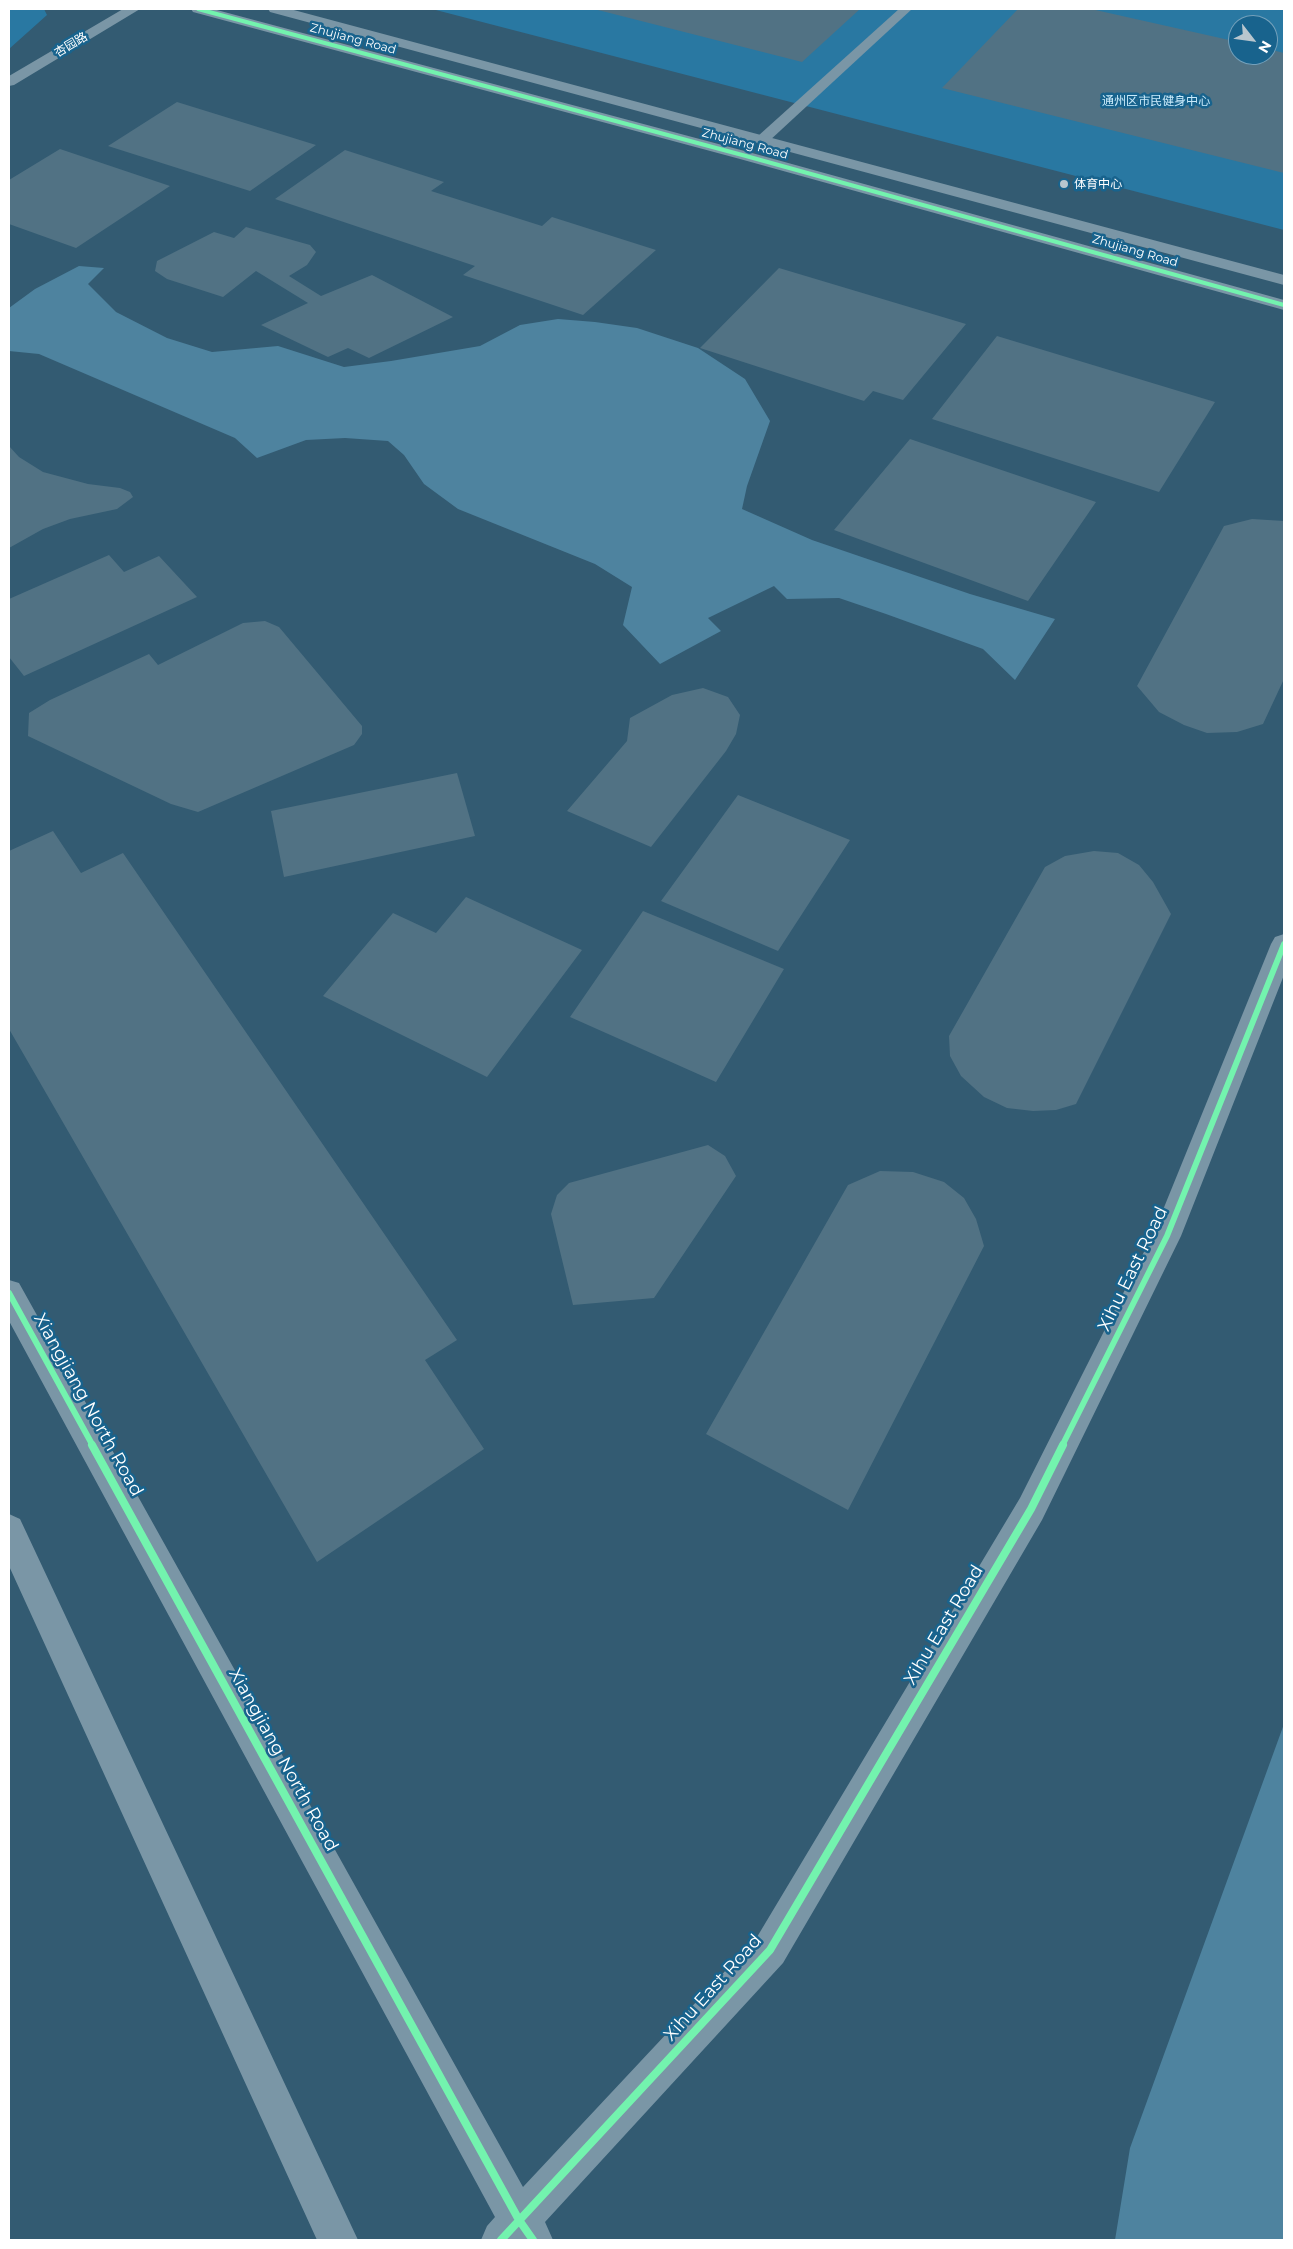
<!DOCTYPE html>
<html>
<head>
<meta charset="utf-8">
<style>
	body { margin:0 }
	#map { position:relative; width:1293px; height:2249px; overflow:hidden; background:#335b72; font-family:Montserrat,sans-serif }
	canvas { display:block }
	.frame { position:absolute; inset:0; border:10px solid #fff; pointer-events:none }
	.north { position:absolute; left:1228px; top:15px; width:50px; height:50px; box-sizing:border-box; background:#18638d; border:1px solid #74a1bb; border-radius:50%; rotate:120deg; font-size:14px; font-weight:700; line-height:20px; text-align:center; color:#fff }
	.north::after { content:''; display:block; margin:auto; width:18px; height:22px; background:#b8c6ce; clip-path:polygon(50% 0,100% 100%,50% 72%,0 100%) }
</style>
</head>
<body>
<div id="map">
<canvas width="1293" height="2249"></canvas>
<div class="frame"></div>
<div class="north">N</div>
</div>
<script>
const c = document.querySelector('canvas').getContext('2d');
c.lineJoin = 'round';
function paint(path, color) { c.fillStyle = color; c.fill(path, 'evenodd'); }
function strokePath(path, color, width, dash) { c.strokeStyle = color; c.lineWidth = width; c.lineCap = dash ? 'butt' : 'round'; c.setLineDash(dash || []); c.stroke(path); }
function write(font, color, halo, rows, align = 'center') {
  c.font = font + ' Montserrat,"Noto Sans SC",sans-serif'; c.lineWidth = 5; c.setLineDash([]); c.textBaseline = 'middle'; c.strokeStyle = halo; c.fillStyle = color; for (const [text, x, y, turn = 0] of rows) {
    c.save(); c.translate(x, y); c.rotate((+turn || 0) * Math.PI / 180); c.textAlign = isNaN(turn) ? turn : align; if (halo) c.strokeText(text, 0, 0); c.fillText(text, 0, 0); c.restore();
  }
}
paint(new Path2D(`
	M9,9H44L47,15L9,49Z
	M432,9H1284V230ZM1238,25H1268V55H1238Z`), '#2978a2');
paint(new Path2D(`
	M79,266L104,268L88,284L116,312L167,338L212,352L278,346L344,367L391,361L480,346L520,325L558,319L595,322L637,328L698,348L745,379L770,421L747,486L742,509L812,540L970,594L1055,619L1015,680L983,649L886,614L839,598L787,599L774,586L708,618L721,631L660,664L623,625L632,587L595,564L458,509L424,484L404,455L388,441L345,438L306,440L257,458L235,438L39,354L9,351V308L35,289Z
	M1284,1724V2240H1115L1130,2148Z`), '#4e839f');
paint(new Path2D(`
	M594,9H860L802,62Z
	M1018,9H1091L1238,42V55H1268V49L1284,53V173L942,88Z
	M177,102L316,145L250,191L108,146Z
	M60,149L170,186L76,248L9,224V180Z
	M345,150L444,182L431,191L542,226L552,217L656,250L583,315L463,275L475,266L275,199Z
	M246,227L310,245L316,252L307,265L289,276L321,296L372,275L453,317L369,358L348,348L328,357L261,325L308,303L256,271L223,297L167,279L155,271L157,261L214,232L234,238Z
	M779,268L966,324L903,400L873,391L864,401L700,348Z
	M997,336L1215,402L1159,492L932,419Z
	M910,439L1096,502L1028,601L834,530Z
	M9,446L19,457L43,472L88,484L120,488L130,492L133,497L117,509L70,519L43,529L9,548Z
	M1252,519L1284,521V679L1263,724L1237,732L1207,733L1184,725L1159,712L1137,686L1224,526Z
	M109,555L124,572L159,556L197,597L24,676L9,657V599Z
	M265,621L279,627L362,726V734L354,745L198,812L171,804L28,736L29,713L50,700L149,654L158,665L243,623Z
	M703,688L728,697L740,715L736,734L726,751L651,847L567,811L627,741L630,718L672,695Z
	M457,773L475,836L284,877L271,811Z
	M738,795L850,840L778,951L661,901Z
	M53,831L81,873L123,853L457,1340L425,1360L484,1449L317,1562L9,1029V851Z
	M1094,851L1118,853L1139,865L1153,882L1171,914L1076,1104L1056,1110L1033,1111L1007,1108L984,1097L961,1076L950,1056L949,1036L1045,867L1065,856Z
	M466,897L582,950L487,1077L323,996L393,913L436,933Z
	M643,911L784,969L716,1082L570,1017Z
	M708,1145L725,1156L736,1176L654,1298L573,1305L551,1214L557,1195L569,1183Z
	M880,1171L913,1172L944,1182L964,1198L976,1219L984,1246L848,1510L706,1434L848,1185Z`), '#517284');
paint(new Path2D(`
	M899,9H912L768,142H758L757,139L758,136Z`), '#7a96a6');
paint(new Path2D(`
	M123,9H140L14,85L9,86V76Z
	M191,9H213L752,153L1284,300V310L740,159L193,12Z
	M268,9H290L1284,275V285L270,12Z
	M1284,934V975L1181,1236L1042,1520L783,1963L545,2222L553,2240H481L487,2226L495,2217L9,1321V1280L19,1283L523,2187L757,1937L1020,1498L1154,1232L1271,944L1275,937Z
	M9,1514L20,1519L358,2240H317L9,1566Z`), '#7a96a6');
strokePath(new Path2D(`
	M198,9L746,156L1284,305`), '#73f3ae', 4);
strokePath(new Path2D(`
	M9,1293L93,1446
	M1062,1446L1167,1236L1284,944`), '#73f3ae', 6);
strokePath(new Path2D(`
	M92,1445L519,2220L533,2240
	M501,2240L770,1950L1031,1509L1063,1445`), '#73f3ae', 8);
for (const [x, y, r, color] of [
	[1064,184,5,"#b8c6ce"]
]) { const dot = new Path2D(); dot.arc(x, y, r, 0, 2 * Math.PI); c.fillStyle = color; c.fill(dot); strokePath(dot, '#18638d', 2); }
write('12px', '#fff', '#18638d', [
	["Zhujiang Road",353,39,15],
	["杏园路",71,45,-31],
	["Zhujiang Road",745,144,15],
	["Zhujiang Road",1135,251,16]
]);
write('12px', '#c9eafa', '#18638d', [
	["通州区市民健身中心",1156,101]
]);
write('12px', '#fff', '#18638d', [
	["体育中心",1074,184]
], 'left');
write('18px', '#fff', '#18638d', [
	["Xihu East Road",1133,1269,-64],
	["Xiangjiang North Road",88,1405,61],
	["Xihu East Road",944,1625,-59],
	["Xiangjiang North Road",283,1760,61],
	["Xihu East Road",713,1988,-48]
]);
</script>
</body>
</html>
